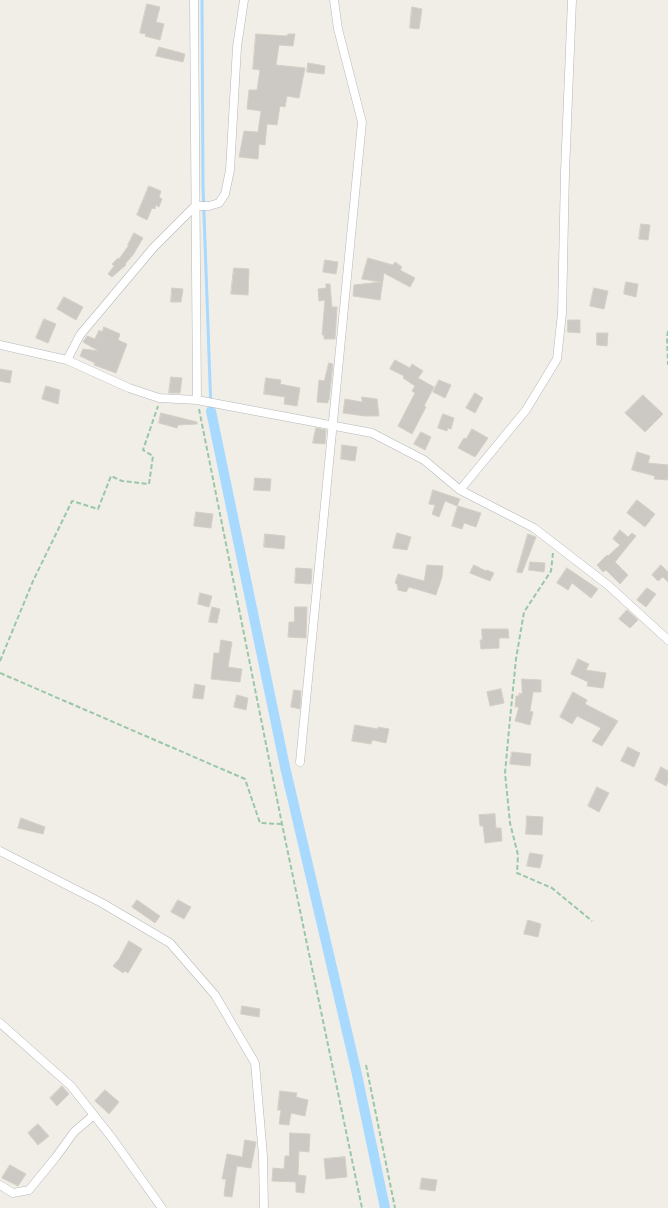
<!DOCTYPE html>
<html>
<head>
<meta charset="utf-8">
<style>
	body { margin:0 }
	canvas { display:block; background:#f0eee7 }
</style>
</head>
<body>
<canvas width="668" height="1208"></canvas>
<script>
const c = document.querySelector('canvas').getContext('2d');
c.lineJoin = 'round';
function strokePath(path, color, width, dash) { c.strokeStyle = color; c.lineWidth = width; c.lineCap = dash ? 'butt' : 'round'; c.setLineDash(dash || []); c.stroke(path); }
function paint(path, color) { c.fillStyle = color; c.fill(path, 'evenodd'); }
strokePath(new Path2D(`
	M202,0L203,186L211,411`), '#a8d9ff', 3);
strokePath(new Path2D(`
	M211,411L285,767L356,1070L385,1208`), '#a8d9ff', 10);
const building = new Path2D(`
	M147,4L160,7L156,22L164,24L160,40L145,36L146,34L140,33Z
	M412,7L422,9L419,29L410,28Z
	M256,34L287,36L288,34H295L293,46L279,45L276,65L305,68L299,98L287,96L285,107L280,106L277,125L267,124L265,145L259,144L258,159L239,157L244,131L258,132L261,111L247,109L249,90H257L260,70L253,69Z
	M159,47L185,54L183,62L156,56Z
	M308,63L325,66L324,74L307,72Z
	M149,186L161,191L159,197L162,199L159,207L156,205L155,209L152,208L147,220L137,215Z
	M641,224L650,225L648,240L639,239Z
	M134,233L143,238L133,255L125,264L126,265L112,277L108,274L114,266L112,264L118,258L119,259L129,245H128Z
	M368,258L393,265L395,262L402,267L400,270L415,278L410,287L384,273L380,300L353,296L354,285L381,282L362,279Z
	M325,260L338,262L336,274L323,272Z
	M234,268L249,269L248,295L231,294Z
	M626,282L638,284L636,297L624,294Z
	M326,284H330L332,307H337L335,339H324V335H322L325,300L319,301L318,289L326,288Z
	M172,288L183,289L181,302H171Z
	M594,288L608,291L604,309L590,306Z
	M64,297L83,307L76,320L57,309Z
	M44,319L56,324L48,343L36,338Z
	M568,320H580V333L568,332Z
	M104,327L120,334L118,340L127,344L116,373L94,365L95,363L80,356L83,349L99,351L83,342L87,336L95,339L99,330L102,332Z
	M597,333H608L607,346L597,345Z
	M395,360L410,368L412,364L423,371L418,378L434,387L424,406L426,407L412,434L398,426L415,393L412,391L415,386L403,378L404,376L390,369Z
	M329,363L333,364L329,400L328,399V403L317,402L319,380L324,381Z
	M0,369L12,371L10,383L0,381Z
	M171,377L182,378L180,393H169Z
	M266,378L281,380L280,384L300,388L297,406L284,404L285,397L264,394Z
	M439,380L451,385L445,398L433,392Z
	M46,386L60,390L58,404L42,399Z
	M475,393L483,398L475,413L466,408Z
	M643,395L663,414L645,432L625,413Z
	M362,397L377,399L379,416H365L343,413L345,399L362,402Z
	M161,413L197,422V424L178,425L177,428L159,423Z
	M443,414L454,418L451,429L448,428L447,431L438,428Z
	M316,428L326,430L325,444L313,443Z
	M472,429L488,438L475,457L458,448L464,438L466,439Z
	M421,432L431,437L425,450L414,444Z
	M342,445L357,447L355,461L341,459Z
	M637,452L650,456L648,463L668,465V480L654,479L655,476L632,470Z
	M255,478L271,479L270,491L254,490Z
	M433,490L460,499L457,506L445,501L439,517L432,514L435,505L429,504Z
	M637,500L655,514L645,527L627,513Z
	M458,506L481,513L476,527L464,523L462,529L452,526Z
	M196,512L213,514L211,528L194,526Z
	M620,530L628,537L632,533L636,536L615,562L628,575L620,584L606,570L603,572L597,565L607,555L608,556L620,545L613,539Z
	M397,533L411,537L407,550L393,548Z
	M265,534L285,536L284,549L264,547Z
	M528,534L536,537L522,573L517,572Z
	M530,562L545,563L544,572L529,570Z
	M427,565L443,566L442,577L436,595L409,587L406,592L398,590L397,584L395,583L398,574L424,581Z
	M474,565L486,571L487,570L494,573L490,581L470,573Z
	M661,565L668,572V582L663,577L658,581L652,575Z
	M296,568L312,569L311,584L295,583Z
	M567,568L598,589L591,598L572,583L568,590L557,583Z
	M647,588L656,594L646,607L637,600Z
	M200,593L212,596L209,607L198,604Z
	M212,607L220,609L217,623L209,622Z
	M295,607H307L306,638L288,637L289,622H294Z
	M627,610L638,620L630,628L619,619Z
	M482,629H508L509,638H499V648L481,649L480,640H482Z
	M221,640L232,642L228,667L242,669L240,682L211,679L214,653H219Z
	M578,659L589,664L586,670L606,673L603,688L587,686L588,682L571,674Z
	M522,679L541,680V692H533L530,711L533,712L530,725L515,721L519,707H515L516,696H519V693L522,694Z
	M195,684L205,686L203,699L193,698Z
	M501,689L504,703L490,706L487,692Z
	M294,690L301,691L300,709L291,707Z
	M573,692L587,700L585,704L618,721L602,746L592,741L601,728L577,716L572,724L560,717Z
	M237,695L248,698L246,710L234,707Z
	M355,725L378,729V727L389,729L386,743L372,740L371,744L352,741Z
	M628,747L640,753L634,767L621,761Z
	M512,752L531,754L530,766L510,764Z
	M661,767L668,771V781L666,786L655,780Z
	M597,787L609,793L599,812L588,806Z
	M495,814L496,828H501L502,841L485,843L483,826H480L479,815Z
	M527,816L543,817L542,835L526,834Z
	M21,818L45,827L43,834L18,828Z
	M530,853L543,855L540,868L527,866Z
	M137,900L160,916L155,923L132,907Z
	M178,900L191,907L184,919L171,912Z
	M528,920L541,924L538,937L524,934Z
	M129,941L142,949L128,973L125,971L123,973L113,966L119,959Z
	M242,1006L260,1009L259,1017L241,1014Z
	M62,1086L69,1094L57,1106L50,1098Z
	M105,1090L119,1102L109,1114L95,1101Z
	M280,1091L297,1093L296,1097L308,1100L305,1116L291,1113L289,1125L279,1124L281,1110H278Z
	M38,1124L49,1136L38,1145L28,1133Z
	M290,1133L310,1134L309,1152L299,1151L298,1175L306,1176L304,1193L296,1192V1182L272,1181L273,1168L284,1169L285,1156H289Z
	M245,1140L256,1142L251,1168L237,1166L232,1197L224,1196L226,1179H222L227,1154L242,1157Z
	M345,1157L347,1177L326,1179L324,1159Z
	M10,1165L26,1174L18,1186L2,1178Z
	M422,1178L437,1180L435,1191L420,1189Z`);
paint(building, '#ccc9c4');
strokePath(building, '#d5d0c5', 1);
const minor = new Path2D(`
	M194,0L197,400
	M0,345L67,360L129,388L159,398L197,400L372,433L424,460L460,490L534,528L609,586L668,640
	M67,360L80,335L154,247L195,206H209L219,203L225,194L230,170L237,47L244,0
	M460,490L526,410L557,359L562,313L565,172L572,0
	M300,762L362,122L338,29L334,0
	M0,851L102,903L170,943L215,995L255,1063L263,1156L264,1208
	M0,1023L71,1086L112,1138L162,1208
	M0,1185L13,1193L29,1190L56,1157L74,1132L94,1115`);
strokePath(minor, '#b4b7bb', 9);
strokePath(new Path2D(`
	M668,331L667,337L668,365
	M199,409L282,824L362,1208
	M553,553L551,571L524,612L516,659L510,719L505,773L510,823L518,855L517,873L552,888L592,921
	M0,661L33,581L72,501L98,509L111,476L122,481L149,484L153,456L143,450L158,406
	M0,673L245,779L260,823L282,824
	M366,1065L395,1208`), '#9ac7a8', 2, [5, 2.5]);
strokePath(minor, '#fff', 8);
</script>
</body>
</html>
